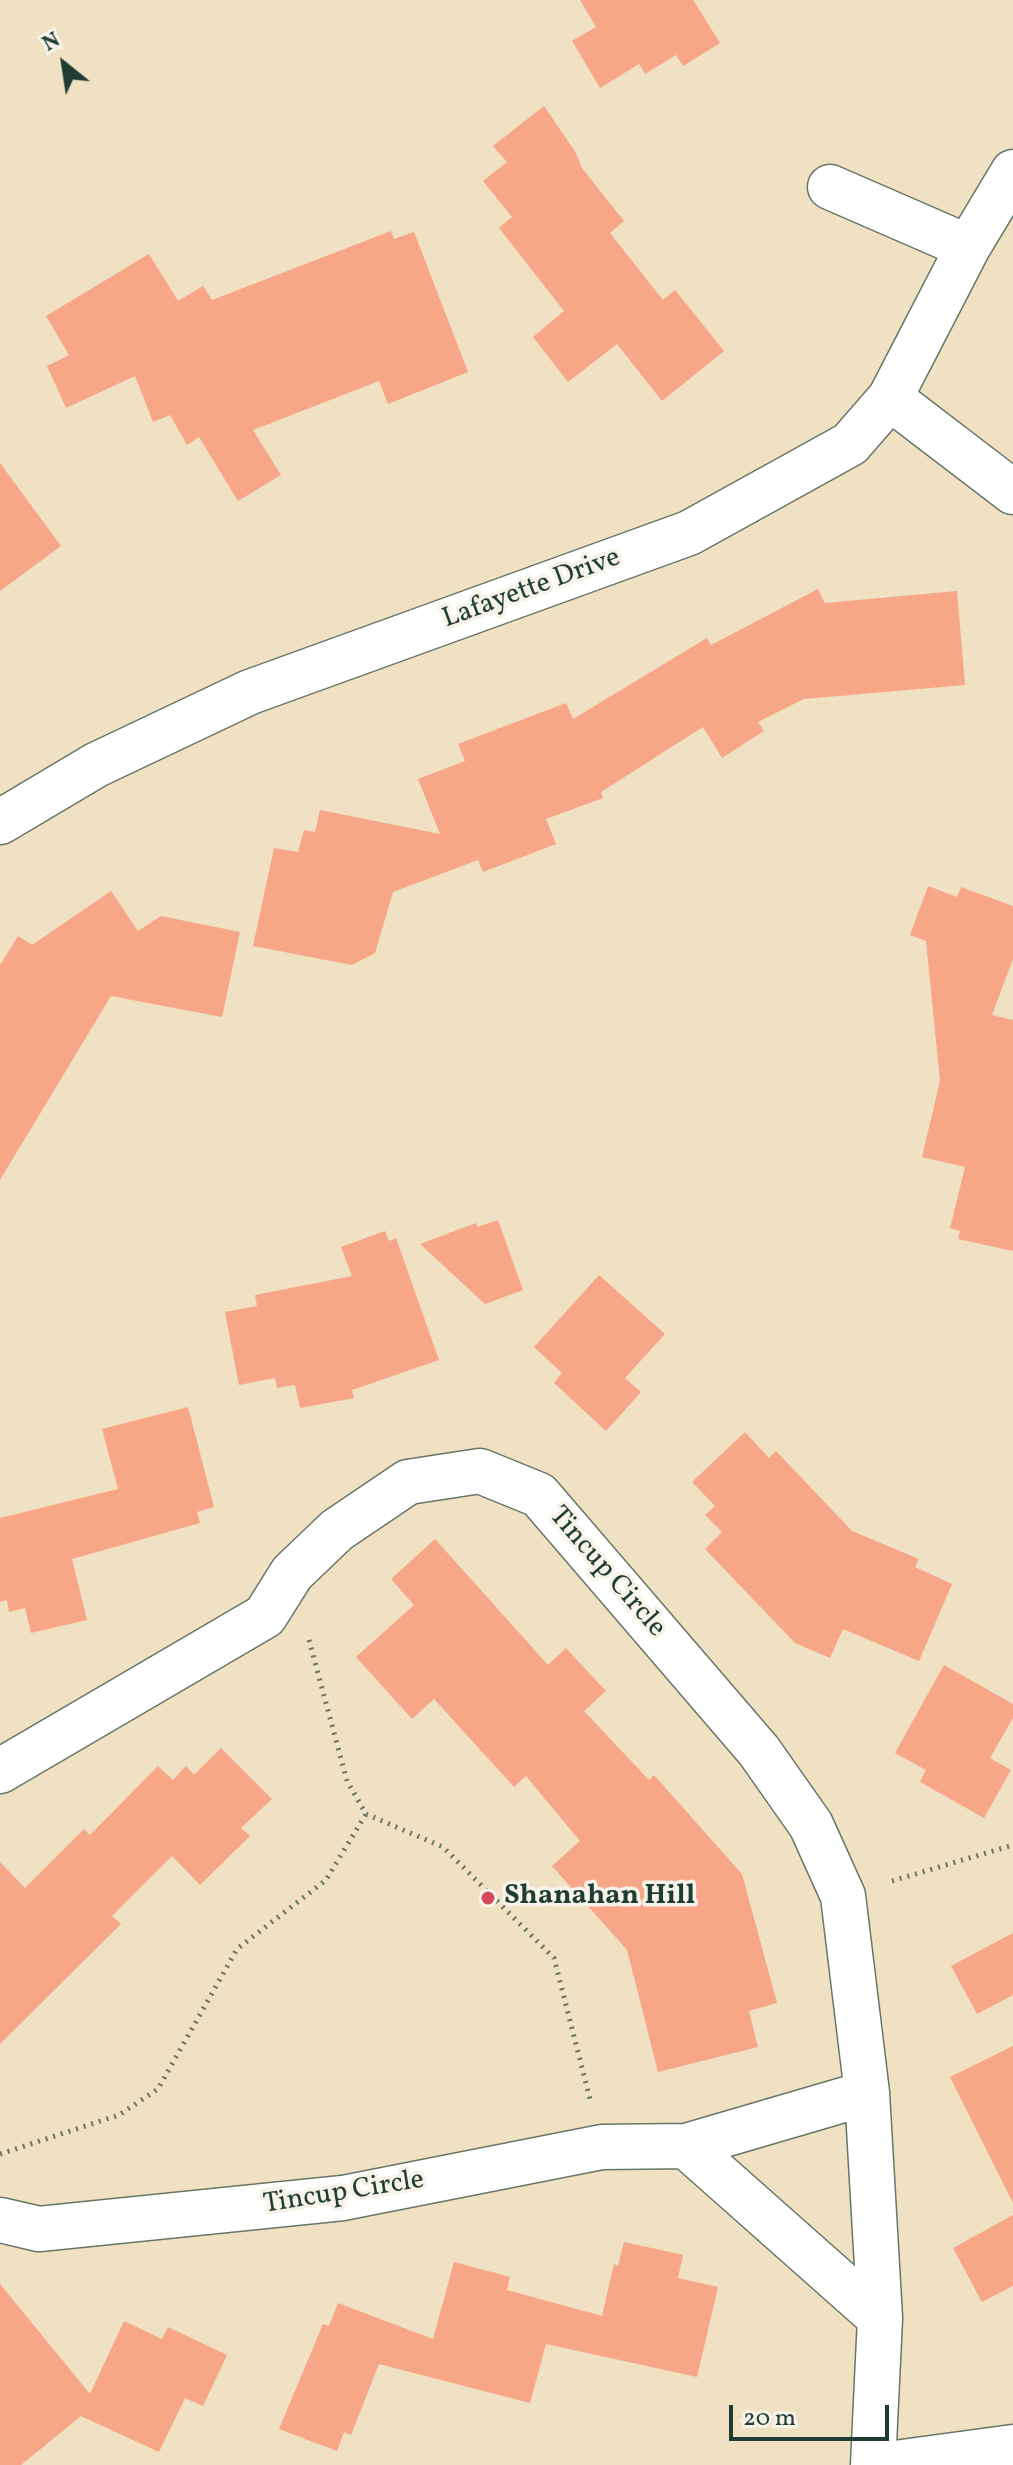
<!DOCTYPE html>
<html>
<head>
<meta charset="utf-8">
<style>
	body { margin:0 }
	#map { position:relative; width:1013px; height:2465px; overflow:hidden; background:#f0e1c3; font-family:Vollkorn,serif }
	canvas { display:block }
	.north { position:absolute; left:24px; top:24px; width:80px; height:80px; -webkit-text-stroke:6px #f7f3e8; paint-order:stroke; rotate:330deg; font-size:22px; font-weight:700; line-height:32px; text-align:center; color:#1f3d34 }
	.north::after { content:''; display:block; margin:auto; width:28px; height:36px; background:#1f3d34; clip-path:polygon(50% 0,100% 100%,50% 72%,0 100%) }
	.scale { position:absolute; left:729px; top:2405px; width:160px; height:36px; box-sizing:border-box; border:4px solid #1f3d34; border-top:0; padding-left:10px; font-size:24px; line-height:28px; white-space:nowrap; color:#1f3d34; -webkit-text-stroke:6px #f7f3e8; paint-order:stroke }
</style>
</head>
<body>
<div id="map">
<canvas width="1013" height="2465"></canvas>
<div class="north">N</div>
<div class="scale">20 m</div>
</div>
<script>
const c = document.querySelector('canvas').getContext('2d');
c.lineJoin = 'round';
function paint(path, color) { c.fillStyle = color; c.fill(path, 'evenodd'); }
function strokePath(path, color, width, dash) { c.strokeStyle = color; c.lineWidth = width; c.lineCap = dash ? 'butt' : 'round'; c.setLineDash(dash || []); c.stroke(path); }
function write(font, color, halo, rows, align = 'center') {
  c.font = font + ' Vollkorn,serif'; c.lineWidth = 7; c.setLineDash([]); c.textBaseline = 'middle'; c.strokeStyle = halo; c.fillStyle = color; for (const [text, x, y, turn = 0] of rows) {
    c.save(); c.translate(x, y); c.rotate((+turn || 0) * Math.PI / 180); c.textAlign = isNaN(turn) ? turn : align; if (halo) c.strokeText(text, 0, 0); c.fillText(text, 0, 0); c.restore();
  }
}
paint(new Path2D(`
	M580,0H693L720,43L683,66L676,55L645,74L639,64L600,88L572,41L596,27Z
	M544,106L576,153L582,168L624,221L610,233L663,300L675,290L724,351L662,401L617,344L568,382L533,337L564,311L499,228L512,217L483,181L507,162L493,146Z
	M391,231L394,239L414,232L468,372L388,404L379,381L253,430L281,475L238,501L199,437L187,445L170,415L153,422L135,376L66,408L47,366L69,355L46,316L149,254L178,301L203,286L212,300Z
	M0,463L61,546L0,591Z
	M818,589L825,603L957,591L965,685L804,699L758,722L764,731L722,758L703,727L601,792L603,798L546,819L556,844L483,872L478,860L393,892L375,953L352,965L253,946L274,848L298,852L304,830L315,832L320,810L440,834L418,779L465,761L458,744L566,703L573,719L707,638L711,645Z
	M928,886L957,897L961,887L1013,906V959L992,1015L1013,1020V1251L958,1239L960,1231L950,1228L965,1167L922,1157L940,1081L926,941L910,935Z
	M111,891L138,931L161,916L240,932L222,1017L111,996L0,1180V965L18,936L32,945Z
	M498,1220L523,1290L485,1304L420,1244L476,1223L477,1227Z
	M385,1231L389,1241L396,1238L439,1360L352,1390L354,1398L300,1408L295,1385L277,1388L275,1378L239,1385L225,1312L257,1306L255,1295L352,1276L341,1247Z
	M599,1275L665,1334L625,1378L641,1392L606,1431L554,1383L562,1373L534,1347Z
	M188,1407L214,1507L197,1512L200,1523L72,1559L87,1620L31,1633L25,1608L9,1612L7,1600L0,1602V1518L118,1489L102,1429Z
	M745,1432L769,1458L776,1451L852,1531L919,1559L915,1567L952,1584L919,1661L843,1629L830,1658L795,1643L705,1549L722,1532L705,1515L715,1506L692,1482Z
	M435,1539L548,1665L566,1648L589,1673L606,1691L584,1711L649,1780L654,1775L742,1874L777,2003L749,2011L758,2047L658,2072L627,1950L552,1866L580,1841L526,1776L514,1787L434,1699L412,1719L356,1657L414,1605L391,1579Z
	M944,1665L1013,1704V1718L990,1758L1011,1770L984,1818L920,1782L926,1770L895,1753Z
	M221,1748L272,1799L241,1828L250,1836L200,1885L172,1856L112,1916L121,1924L0,2044V1862L25,1888L84,1829L90,1835L158,1766L173,1780L186,1766L194,1775Z
	M1013,1933V1995L977,2014L951,1966Z
	M1013,2046V2203L950,2077Z
	M1013,2215V2286L982,2302L953,2248Z
	M624,2242L683,2255L678,2278L718,2287L697,2377L546,2344L530,2403L379,2364L351,2435L344,2432L337,2451L279,2429L323,2324L329,2326L338,2303L433,2339L454,2262L510,2277L507,2290L602,2316L614,2264L618,2266Z
	M0,2284L90,2394L124,2321L162,2339L168,2327L227,2355L203,2406L185,2398L159,2452L81,2416L21,2465H0Z`), '#f7a688');
const minor = new Path2D(`
	M830,187L968,247
	M890,398L1013,492
	M0,822L96,765L250,692L689,533L850,444L890,398L968,247L1013,172
	M0,1771L265,1616L292,1573L337,1530L408,1482L480,1471L539,1495L759,1751L811,1825L843,1896L867,2093L880,2318L873,2465
	M686,2146L880,2318
	M0,2220L39,2229L343,2198L602,2147L686,2146L867,2093
	M880,2465L1013,2447`);
strokePath(minor, '#687666', 47);
strokePath(new Path2D(`
	M309,1640L347,1781L366,1814L443,1847L554,1958L590,2099
	M892,1881L1013,1845
	M0,2154L119,2115L158,2089L237,1949L326,1880L366,1814`), '#687666', 5, [2, 6]);
strokePath(minor, '#fff', 44);
for (const [x, y, r, color] of [
	[488,1898,8,"#d1495b"]
]) { const dot = new Path2D(); dot.arc(x, y, r, 0, 2 * Math.PI); c.fillStyle = color; c.fill(dot); strokePath(dot, '#f7f3e8', 3); }
write('28px', '#1f3d34', '#f7f3e8', [
	["Lafayette Drive",532,590,-20],
	["Tincup Circle",606,1573,49],
	["Tincup Circle",344,2194,-9]
]);
write('bold 28px', '#1f3d34', '#f7f3e8', [
	["Shanahan Hill",504,1898]
], 'left');
</script>
</body>
</html>
